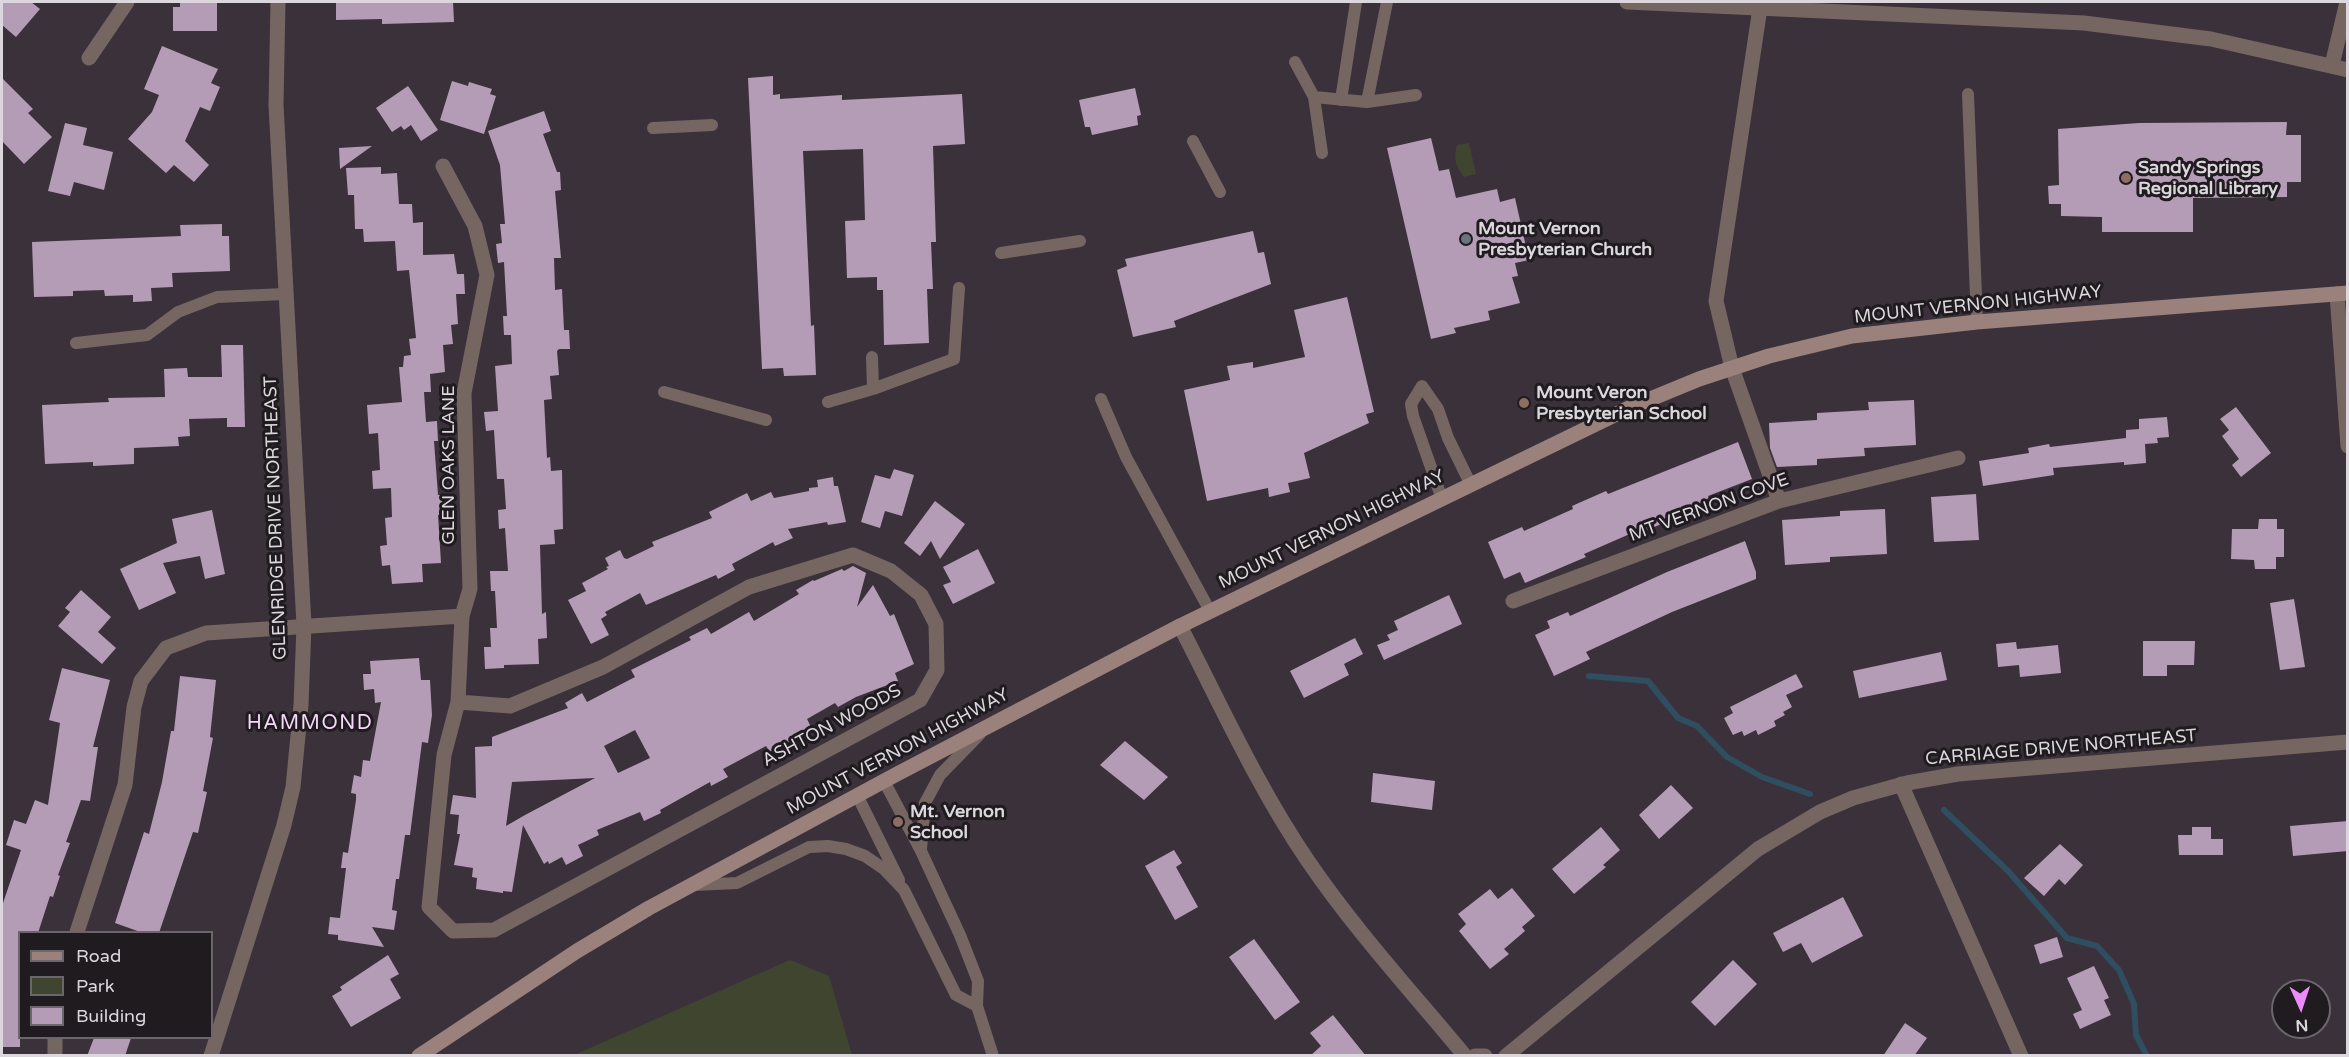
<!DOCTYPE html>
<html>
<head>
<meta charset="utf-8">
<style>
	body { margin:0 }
	#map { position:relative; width:2349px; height:1057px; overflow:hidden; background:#3b313b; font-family:"Varela Round",sans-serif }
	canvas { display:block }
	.frame { position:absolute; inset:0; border:3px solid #dcd6dd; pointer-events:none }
	.legend { position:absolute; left:18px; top:931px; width:195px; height:108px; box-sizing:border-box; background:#1f1b1f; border:2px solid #6b666b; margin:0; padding:8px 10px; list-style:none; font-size:18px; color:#dcd6dd }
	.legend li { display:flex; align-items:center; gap:12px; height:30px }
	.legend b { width:30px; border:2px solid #6b666b }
	.north { position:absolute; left:2271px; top:979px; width:60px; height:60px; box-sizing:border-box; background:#1f1b1f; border:2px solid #6b666b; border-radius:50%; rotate:177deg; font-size:16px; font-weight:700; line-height:24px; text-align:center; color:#dcd6dd }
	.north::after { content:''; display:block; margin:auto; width:21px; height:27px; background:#ec8cfa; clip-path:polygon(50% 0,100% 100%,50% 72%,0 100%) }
</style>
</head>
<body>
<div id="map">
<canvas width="2349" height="1057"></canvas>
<div class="frame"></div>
<ul class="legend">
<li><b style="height:8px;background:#9a817b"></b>Road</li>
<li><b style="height:16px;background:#404530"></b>Park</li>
<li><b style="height:16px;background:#b59cb6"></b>Building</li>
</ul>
<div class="north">N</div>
</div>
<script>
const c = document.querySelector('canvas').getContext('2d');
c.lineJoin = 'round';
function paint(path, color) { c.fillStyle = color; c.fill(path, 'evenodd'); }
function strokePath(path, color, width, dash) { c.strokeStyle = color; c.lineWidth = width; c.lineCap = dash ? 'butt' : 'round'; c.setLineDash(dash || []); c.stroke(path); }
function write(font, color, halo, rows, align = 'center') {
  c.font = font + ' "Varela Round",sans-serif'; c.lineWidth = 6; c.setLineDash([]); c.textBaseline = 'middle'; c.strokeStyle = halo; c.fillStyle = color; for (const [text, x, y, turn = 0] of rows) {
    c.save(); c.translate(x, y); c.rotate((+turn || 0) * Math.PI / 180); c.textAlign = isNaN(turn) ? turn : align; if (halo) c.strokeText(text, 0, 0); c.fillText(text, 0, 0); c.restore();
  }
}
paint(new Path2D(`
	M1469,143L1476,174L1464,177C1456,167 1453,158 1457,145Z
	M790,960L829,976L852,1055H574Z`), '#404530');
strokePath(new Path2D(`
	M1589,676L1648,681L1678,718L1697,726L1727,757L1762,777L1810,794
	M1944,810L2008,871L2067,938L2097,946L2119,970L2134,1004L2136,1035L2147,1056`), '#2f4e5f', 6);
paint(new Path2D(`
	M2,2H31L40,9L16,37L2,25Z
	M180,2H217V31H173V7H180Z
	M336,2H453L454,22L382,24V19L336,20Z
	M162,46L218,69L211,83L220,87L210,111L200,107L185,141L209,165L194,182L174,165L166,173L128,139L152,112L159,95L144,89Z
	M773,76V95L780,94V99L842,95V100L962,94L965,144L933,146L936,242H931L933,289H927L929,343L884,345L883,290H877V277L847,278L845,221L865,220L863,149L803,151L811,326L814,325L816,375L784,376L783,368L762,369L748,78Z
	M2,78L33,109L28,113L52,137L24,164L2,141Z
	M452,81L468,86L469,82L492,89L490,94L496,96L484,134L440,120Z
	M408,86L438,130L421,141L411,125L404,130L401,126L392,132L376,108Z
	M1135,88L1141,115L1137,116L1138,125L1092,135L1090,127H1085L1079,100Z
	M544,111L551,131L543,134L557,172H560L561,190L555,191L561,258H554L555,290L562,289L564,330H569L570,349H559L557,351L559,375L550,376L552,399L544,400L547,458L550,457L551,471L562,470L563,529L554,530L555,544L540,545L542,614L546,612L547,638L538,639L539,664L504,665V668L485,669L484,647H491L490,628H497L495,591H491L490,571H508L505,528L499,529L498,510L506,509L504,479H497L494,430L486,431L484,412L498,411L495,366L512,364L511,335H504L503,316H507L504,262L498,263L496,244L502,243L500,224H505L500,165L488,131Z
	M2287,122L2286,135H2301V182H2287V197L2193,198V232H2102V217L2061,216V204H2049L2048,186L2059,185L2058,129L2139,123Z
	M65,123L87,128L83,145L113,152L104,190L74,182L70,196L48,191Z
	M1431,138L1439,171L1449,169L1456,198L1497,189L1500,202L1515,198L1529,260L1515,263L1518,276L1512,277L1520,303L1488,311L1490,320L1454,328L1456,333L1431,339L1387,148Z
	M372,146L340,169L339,148Z
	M381,167V174L397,173L399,204H412L413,223L423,222V255L454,254L457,274H464L465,294H456L458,324L451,325L453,344L443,345L445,372L430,374L431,392H424L426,422L437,421L438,441H434L438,495H443L444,515H438L441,563L422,564L423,582L392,584L390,565L382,566L380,546L387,545L385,518L392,517L391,488L373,489L372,471L380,470L378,433L369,434L367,405L402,402L399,367H403L404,356L411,355L409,339L416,338L409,270L397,271L395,241L364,242L363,229H355L354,195H348L346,168Z
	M222,224V236H229L230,271L172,273L173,287L151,288L152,301L133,302V295L105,296L104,290L73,291V296L34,297L32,242L181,236L180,225Z
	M1253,231L1258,253L1264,252L1271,284L1174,321L1176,327L1133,337L1117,270L1127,266L1125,259Z
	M1347,297L1374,412L1366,414L1369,423L1304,453L1310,478L1288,483L1290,492L1269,497L1268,488L1207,501L1184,390L1230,380L1227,366L1253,362V368L1305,357L1294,310Z
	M221,345H243L245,427H227V418L189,419L190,436L178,437L179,446L134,448V464L93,466V462L45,464L42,405L109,402L108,398L165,397L164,369L187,368L188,377H222Z
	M1914,400L1916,445L1864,448L1865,456L1817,459V465L1777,467L1770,448L1769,423L1817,420V413L1869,410L1868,402Z
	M2236,407L2271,453L2241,477L2232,465L2239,459L2222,436L2229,430L2220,419Z
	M2167,417L2169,437L2157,438L2158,443L2145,444L2146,463L2124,465V462L2053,468L2054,475L1983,486L1979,461L2029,453L2028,448L2049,444L2050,447L2126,438V430L2139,429V419Z
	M1738,442L1752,479L1708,496L1711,503L1633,536L1632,533L1584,554L1586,557L1525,583L1520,572L1504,579L1488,542L1522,527L1524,531L1573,509L1572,506L1606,491L1608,494Z
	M894,469L914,475L902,516L885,511L880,528L861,522L875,475L890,479Z
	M833,477L834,486H838L846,522L828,525L827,522L788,529L793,538L775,546L773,542L732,564L735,570L718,579L716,575L646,605L640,593L605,612L607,615L601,619L609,635L591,644L568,600L586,591L582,583L608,569L606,567L609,566L605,558L620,550L624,558L627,559L654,546L652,542L712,518L709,512L747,493L751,501L771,492L774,498L809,491V488L818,487L817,480Z
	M1976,494L1979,540L1934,542L1931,497Z
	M935,501L965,524L940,559L931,541L920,556L904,543Z
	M1885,509L1887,554L1830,557V562L1785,565L1782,520L1840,516V511Z
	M212,510L225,574L205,579L200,556L163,563L176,593L139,610L120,569L177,543L172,519Z
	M2259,519H2277V529H2284V557H2276V569H2255L2254,560L2231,559L2232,529H2258Z
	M1745,541L1756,572V579L1672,612L1586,652L1590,659L1554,676L1535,635L1550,628L1547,621L1568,612L1570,616L1667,572Z
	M978,549L995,583L953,604L943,585L951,582L943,567Z
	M853,566L866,573L857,607L873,585L890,616L894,614L914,664L895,673L898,681L856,697L838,707L835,703L807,719L812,729L770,752L766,746L723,769L728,777L711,786L710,782L660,810L661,813L644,821L640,812L597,830L599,835L578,845L583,856L566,865L562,857L549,864L548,861L544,864L523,825L512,892L503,891V893L476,889L477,878L472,877L473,868L454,865L460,834H457L459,815L450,814L453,795L476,798L475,747L492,746V737L568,708L565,703L582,693L587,702L635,677L631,670L691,640L689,637L707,628L711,634L749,612L754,621L799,594L796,590L813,580L814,581L842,569L844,571ZM635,730L650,758L618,773L604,746ZM595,778L525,815L506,826L512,782Z
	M81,590L111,617L98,632L116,648L102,664L58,626L70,612L65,608Z
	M1449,595L1462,624L1384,660L1377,645L1390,640L1387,635L1398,630L1394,621Z
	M2294,599L2305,667L2280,670L2270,603Z
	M1355,638L1363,654L1344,664L1349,675L1304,698L1290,671Z
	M2143,641H2195L2194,665H2167V676H2143Z
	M2016,642L2017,649L2058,645L2061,673L2020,677L2019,665L1998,667L1996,644Z
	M1941,652L1947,680L1859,698L1853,671Z
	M419,658L421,680H430L432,715L428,743L422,742L410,835H405L399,879H396L392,910L397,911L394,930L372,927L384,947L338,940V935L328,934L330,917L340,918L346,868H341L343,852L348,853L356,800V794L351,793L354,775L361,777L363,760L370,761L381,702L375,703L374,689L364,690L363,674H371L370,661Z
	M62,668L110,680L93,747H98L90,801L81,800L66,842L70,843L58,875L60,876L53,897L50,896L38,933H20V1047H2V906L21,850L6,845L14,820L26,824L35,800L48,805L60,723L49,720Z
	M1796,674L1803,687L1786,695L1792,707L1783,712L1785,715L1774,721L1776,726L1758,735L1756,730L1744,736L1742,731L1733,735L1724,718L1733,713L1730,707Z
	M180,676L216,680L210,737L213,738L203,791L207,792L198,833L193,832L159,933H143L115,923L144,832L149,834L162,782L171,731H174Z
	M1125,741L1168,777L1144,800L1100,765Z
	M1373,773L1435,781L1432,810L1371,802Z
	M1671,785L1693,808L1659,839L1639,815Z
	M2348,821V851L2293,856L2290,826Z
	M1601,827L1620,850L1603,865L1606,867L1574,894L1552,869Z
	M2192,827H2211V839H2223V855H2179L2178,835H2192Z
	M2060,844L2083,865L2065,885L2059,879L2044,896L2024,878Z
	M1174,850L1182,863L1176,867L1198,907L1175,920L1145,866Z
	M1512,888L1535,916L1522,927L1525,931L1504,949L1509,954L1490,969L1459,931L1466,924L1458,914L1490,889L1498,899Z
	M1843,897L1863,936L1812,963L1801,943L1783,952L1773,933Z
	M2057,937L2063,957L2040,964L2034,945Z
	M1254,939L1300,1002L1275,1020L1229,957Z
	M388,955L399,974L390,979L401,998L351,1027L332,996L342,990L340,987Z
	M1733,960L1757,984L1715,1026L1691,1002Z
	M2094,966L2109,998L2104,1000L2111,1015L2080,1029L2073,1014L2082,1010L2067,978Z
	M1333,1015L1366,1056H1310L1321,1046L1310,1033Z
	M1905,1023L1927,1038L1914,1056H1883Z
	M94,1038H131L125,1056H87Z`), '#b59cb6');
strokePath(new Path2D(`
	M1295,62L1314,97L1322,153
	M1968,94L1977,322
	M1314,97L1367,102L1416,95
	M1341,100L1356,2
	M1367,102L1387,2
	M653,128L712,125
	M1193,141L1220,192
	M1001,253L1080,241
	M76,343L147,335L178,312L217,297L285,294
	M872,357L873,389
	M664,392L766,420
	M1101,399L1126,457L1210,611
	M828,402L873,389L954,359L959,288
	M1442,499L1413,416L1411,404L1422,386L1438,409L1448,438L1471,485
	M884,781L921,851L960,935L978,981L977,1006L993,1056
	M857,795L899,880
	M921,849L925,803L940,775L980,734
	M694,885L737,883L809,847L828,846L846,849L865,856L884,869L904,890L956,995L977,1006`), '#766662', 12);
strokePath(new Path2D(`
	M1760,8L1716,301L1732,368L1779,501
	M89,58L127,2
	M2332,65L2347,2
	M443,166L475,226L487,275L464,393L470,589L462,616L458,702
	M2337,294L2348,446
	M853,555L891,571L921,595L936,624L937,670L920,700L494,930L453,931L429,907L444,755L458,702L510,706L603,667L749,587Z
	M1513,601L1779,501L1958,458
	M1180,626C1221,705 1258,788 1308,861C1355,930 1412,992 1465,1056
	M1901,784L2021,1056
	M77,932L125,785L134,707L141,681L166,648L206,633L462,616
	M55,1056V1038
	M1475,1056H1485
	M1506,1056L1758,849L1820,812L1853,798L1907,783L1958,774L2348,742`), '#766662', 15);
strokePath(new Path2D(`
	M1627,2L2084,23L2211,39L2348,70
	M211,1056L284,825L293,787L301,705L304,625L276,105L278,2`), '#766662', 15);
strokePath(new Path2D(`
	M419,1056L577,951L649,908L897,774L1180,626L1631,407L1699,379L1769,356L1852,336L1977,322L2348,293`), '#9a817b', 15);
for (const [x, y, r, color] of [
	[2126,178,6,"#8d6e63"],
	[1466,239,6,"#6b7280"],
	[1524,403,6,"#8d6e63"],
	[898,822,6,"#8d6e63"]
]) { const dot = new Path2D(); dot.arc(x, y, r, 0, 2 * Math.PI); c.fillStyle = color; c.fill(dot); strokePath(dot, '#1f1b1f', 2); }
write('bold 18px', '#dcd6dd', '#1f1b1f', [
	["Sandy Springs",2138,168],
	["Regional Library",2138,189],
	["Mount Vernon",1478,229],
	["Presbyterian Church",1478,250],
	["Mount Veron",1536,393],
	["Presbyterian School",1536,414],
	["Mt. Vernon",910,812],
	["School",910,833]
], 'left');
write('18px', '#dcd6dd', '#1f1b1f', [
	["MOUNT VERNON HIGHWAY",1978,305,-6],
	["GLEN OAKS LANE",449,465,-90],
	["MT VERNON COVE",1709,508,-20],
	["GLENRIDGE DRIVE NORTHEAST",276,518,-92],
	["MOUNT VERNON HIGHWAY",1332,530,-26],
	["ASHTON WOODS",832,726,-28],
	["CARRIAGE DRIVE NORTHEAST",2061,748,-5],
	["MOUNT VERNON HIGHWAY",898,752,-28]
]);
c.letterSpacing = '1.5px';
write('20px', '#f7d7fb', '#1f1b1f', [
	["HAMMOND",310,724]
]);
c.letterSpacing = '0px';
</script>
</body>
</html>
